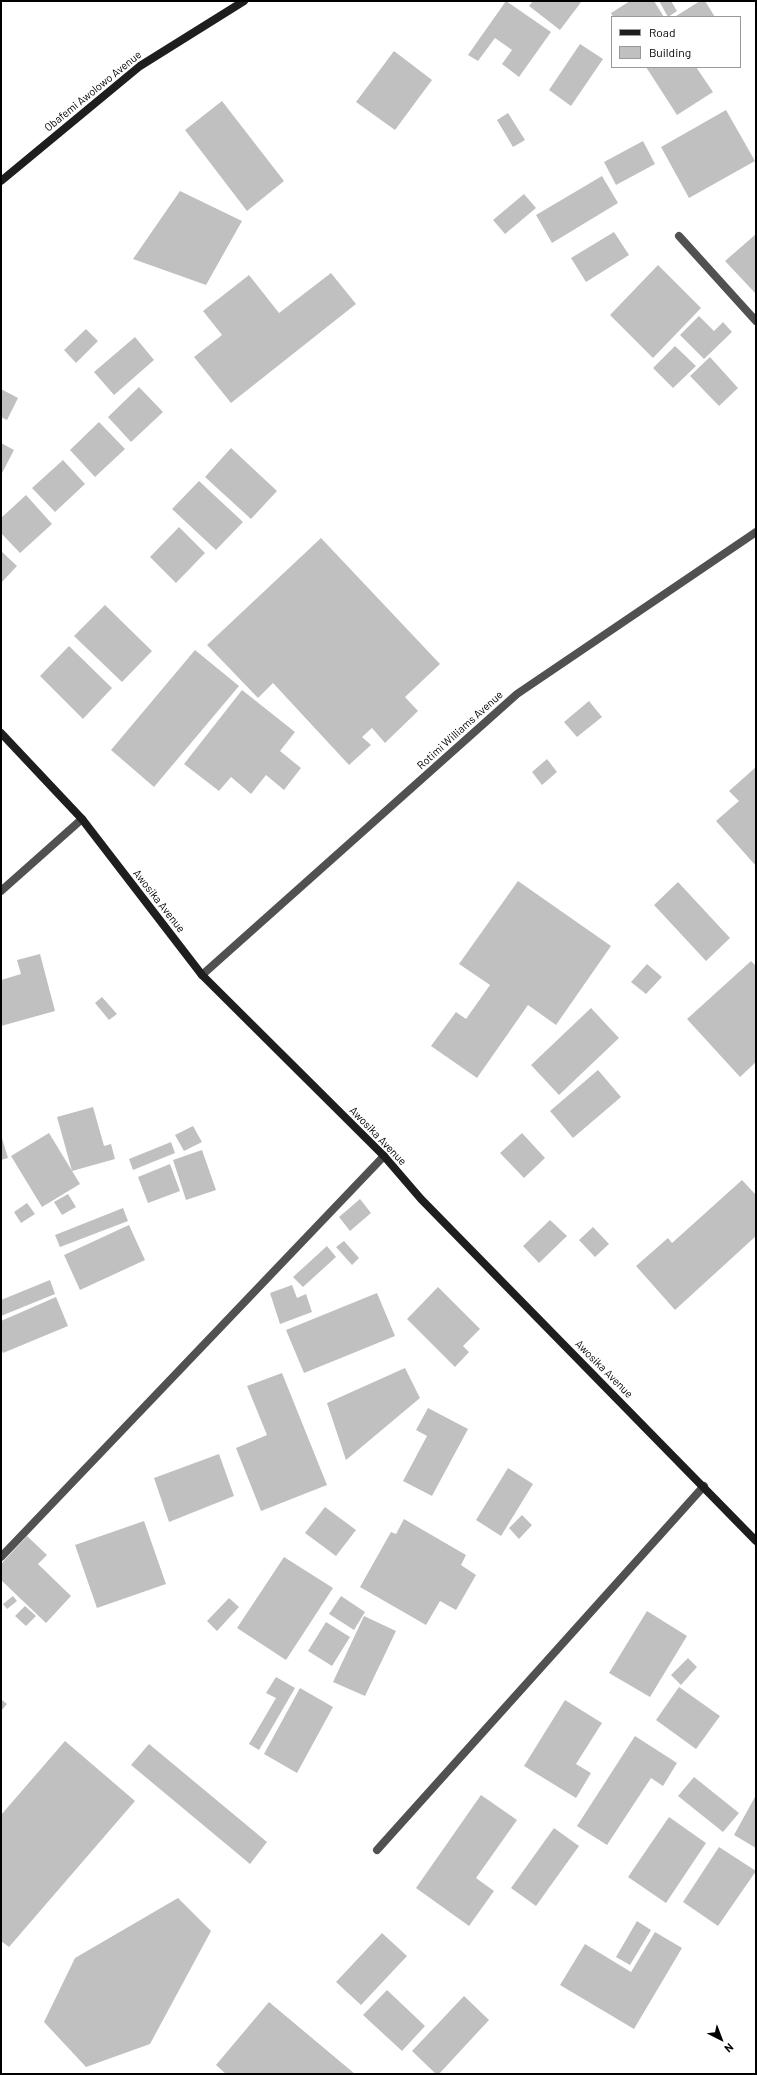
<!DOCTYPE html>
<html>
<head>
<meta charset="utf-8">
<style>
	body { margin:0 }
	#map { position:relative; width:757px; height:2075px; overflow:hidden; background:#fff; font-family:Barlow,sans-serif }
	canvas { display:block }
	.frame { position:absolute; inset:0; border:2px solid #000; pointer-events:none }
	.legend { position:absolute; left:611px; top:16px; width:130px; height:52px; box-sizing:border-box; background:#fff; border:1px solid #999; margin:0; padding:5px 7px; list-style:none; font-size:12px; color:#000 }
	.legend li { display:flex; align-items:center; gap:8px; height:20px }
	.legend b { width:20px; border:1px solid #999 }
	.north { position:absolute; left:701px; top:2019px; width:40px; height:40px; -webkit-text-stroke:3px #fff; paint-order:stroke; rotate:138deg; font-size:11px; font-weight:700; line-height:16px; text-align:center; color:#000 }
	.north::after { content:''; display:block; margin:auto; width:14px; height:18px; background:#000; clip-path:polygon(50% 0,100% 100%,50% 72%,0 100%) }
</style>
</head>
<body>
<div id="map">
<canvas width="757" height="2075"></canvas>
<div class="frame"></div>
<ul class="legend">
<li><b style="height:5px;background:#1e1e1e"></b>Road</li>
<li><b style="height:11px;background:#c0c0c0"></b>Building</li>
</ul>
<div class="north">N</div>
</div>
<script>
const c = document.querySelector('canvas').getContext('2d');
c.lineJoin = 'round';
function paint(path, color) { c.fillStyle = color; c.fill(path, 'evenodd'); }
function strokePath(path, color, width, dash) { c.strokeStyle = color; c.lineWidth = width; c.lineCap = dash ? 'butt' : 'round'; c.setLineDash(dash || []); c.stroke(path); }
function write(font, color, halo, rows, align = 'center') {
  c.font = font + ' Barlow,sans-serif'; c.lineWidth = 3; c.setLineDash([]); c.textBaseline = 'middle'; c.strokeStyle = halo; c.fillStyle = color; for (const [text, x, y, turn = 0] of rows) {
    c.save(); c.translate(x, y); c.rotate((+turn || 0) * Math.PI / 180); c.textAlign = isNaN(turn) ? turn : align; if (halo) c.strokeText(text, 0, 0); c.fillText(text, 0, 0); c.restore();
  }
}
paint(new Path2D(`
	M506,1L551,32L519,77L502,64L512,50L495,38L478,61L468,55Z
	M533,1H582L560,30L529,6Z
	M630,1H654L664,17H613L611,13Z
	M659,1H671L677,11L668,17Z
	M700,1H705L715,17H677L676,16Z
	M580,44L603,59L571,106L549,90Z
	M394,51L432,80L395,130L356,102Z
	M646,67H696L713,92L677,115Z
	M222,101L284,181L247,211L185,130Z
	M726,110L755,161L689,198L661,147Z
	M508,113L525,140L513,147L497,120Z
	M643,141L655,164L616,185L604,162Z
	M602,176L618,203L552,243L536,215Z
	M180,191L242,221L206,285L133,259Z
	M524,194L536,208L505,234L493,220Z
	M614,232L629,255L586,282L571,258Z
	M756,234V294L725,261Z
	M658,265L701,308L653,358L610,315Z
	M331,273L356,304L231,403L194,357L222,335L203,311L249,275L279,313Z
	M699,316L714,331L723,322L732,332L704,359L680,335Z
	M86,329L98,341L76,363L64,350Z
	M135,337L154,360L114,395L94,372Z
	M675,346L696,366L673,388L653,368Z
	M710,357L738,388L719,406L690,376Z
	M139,387L163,412L131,442L108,417Z
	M1,389L18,398L7,420L1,417Z
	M99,422L125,449L95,477L70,450Z
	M1,443L14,450L1,475Z
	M231,448L277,491L251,519L205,477Z
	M63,460L85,484L55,512L32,488Z
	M199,481L243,522L216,550L172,509Z
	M26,495L52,524L20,553L1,533V518Z
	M179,527L205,553L176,583L150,557Z
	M321,538L440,664L405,697L418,711L385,743L372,728L362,737L371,745L349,765L273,683L258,698L207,645Z
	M1,551L17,566L1,583Z
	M105,605L152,651L122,682L74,636Z
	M69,646L112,688L83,719L40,676Z
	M195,650L239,686L154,787L111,750Z
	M242,690L295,732L280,751L301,768L284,790L266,775L251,794L231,777L219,791L184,764Z
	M589,701L602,717L577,737L564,722Z
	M547,759L557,772L542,785L532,772Z
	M756,767V866L716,821L739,801L729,791Z
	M518,881L611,946L556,1025L528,1005L477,1078L431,1046L456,1012L466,1019L490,985L459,964Z
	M678,882L730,938L706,961L654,905Z
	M40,954L55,1011L1,1026V980L21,974L17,960Z
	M751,961L756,966V1062L740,1077L687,1019Z
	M647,964L662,977L646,994L631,982Z
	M102,997L117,1014L109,1020L95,1003Z
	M591,1008L619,1038L559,1095L531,1065Z
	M598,1070L621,1097L573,1138L550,1111Z
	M93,1107L104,1146L111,1144L115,1159L72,1171L57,1117Z
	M193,1126L202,1142L184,1151L175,1135Z
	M49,1133L80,1184L42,1207L11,1156Z
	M522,1133L545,1158L524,1178L500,1153Z
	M1,1135L8,1158L1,1160Z
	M171,1142L175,1153L133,1170L129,1159Z
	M202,1150L216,1190L186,1200L173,1160Z
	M170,1164L180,1191L148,1203L138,1177Z
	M742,1180L756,1195V1236L675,1310L636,1266L668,1238L672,1243Z
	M68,1194L76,1207L62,1215L54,1202Z
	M360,1199L371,1213L350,1231L339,1217Z
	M27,1203L35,1214L21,1223L14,1212Z
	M123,1208L128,1221L60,1247L55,1235Z
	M550,1220L567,1236L539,1263L523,1246Z
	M129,1225L145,1260L80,1290L64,1255Z
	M593,1227L609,1244L595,1257L579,1240Z
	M344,1241L359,1258L352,1265L336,1247Z
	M327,1246L336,1257L303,1287L293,1277Z
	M50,1280L55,1294L1,1316V1300Z
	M292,1285L297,1298L306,1294L312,1312L280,1324L270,1293Z
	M438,1287L480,1329L463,1346L469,1352L455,1367L407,1319Z
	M377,1293L395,1336L304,1373L286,1330Z
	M56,1297L68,1326L3,1353L1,1348V1321Z
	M405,1368L420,1398L346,1460L327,1403Z
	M282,1373L327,1485L261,1511L236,1448L267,1435L247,1386Z
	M428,1408L468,1429L432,1496L403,1481L427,1436L416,1430Z
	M219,1454L234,1496L169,1522L154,1478Z
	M508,1468L533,1484L501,1536L476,1520Z
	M325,1507L356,1530L336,1556L305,1533Z
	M522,1515L532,1525L519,1539L509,1528Z
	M404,1519L466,1555L461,1565L476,1575L456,1610L440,1601L426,1625L360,1587L391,1532L396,1534Z
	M144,1521L166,1584L97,1608L75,1545Z
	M27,1536L47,1555L38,1564L71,1596L46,1623L1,1580V1564Z
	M284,1557L333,1588L286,1660L237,1628Z
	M13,1596L17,1601L7,1609L3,1604Z
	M341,1596L365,1612L354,1630L329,1614Z
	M229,1598L239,1607L217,1631L207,1621Z
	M25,1606L36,1616L26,1626L15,1616Z
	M647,1611L687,1636L650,1697L609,1673Z
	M364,1616L396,1631L365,1696L333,1682Z
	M326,1622L350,1637L332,1666L308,1651Z
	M688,1658L697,1667L681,1685L671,1675Z
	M276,1677L295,1688L259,1750L249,1744L276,1698L266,1693Z
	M679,1687L720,1716L696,1749L656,1720Z
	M300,1688L333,1707L297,1773L264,1754Z
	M1,1699L7,1704L1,1711Z
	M565,1700L602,1723L576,1764L591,1773L576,1798L524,1766Z
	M635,1736L677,1763L663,1786L651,1778L607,1845L577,1826Z
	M65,1741L135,1801L9,1947L1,1941V1815Z
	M149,1744L267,1842L250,1864L131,1765Z
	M694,1777L739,1813L723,1832L678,1796Z
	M481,1795L517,1820L476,1878L494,1891L469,1926L416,1888Z
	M756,1795V1848L734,1835Z
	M669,1817L706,1843L666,1903L628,1877Z
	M554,1828L579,1846L536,1906L511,1888Z
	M719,1847L756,1871L718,1926L683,1902Z
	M178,1898L211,1931L150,2044L86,2067L44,2022L75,1958Z
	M637,1921L651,1930L630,1965L616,1957Z
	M655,1932L682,1948L634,2029L560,1985L585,1944L631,1972Z
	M382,1933L407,1956L361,2005L336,1982Z
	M387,1990L425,2026L402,2051L363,2015Z
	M464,1996L489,2020L439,2074H436L412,2051Z
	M269,2002L355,2074H226L216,2065Z`), '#c0c0c0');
strokePath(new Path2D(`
	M679,236L756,321`), '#515151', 8);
strokePath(new Path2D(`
	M1,891L82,819
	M202,975L517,694L756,532
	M1,1557L384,1156
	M377,1850L704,1486`), '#515151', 8);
strokePath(new Path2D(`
	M1,181L140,66L244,1
	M1,733L82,819L202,975L384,1156L421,1199L756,1541`), '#1e1e1e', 8);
write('11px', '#000', '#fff', [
	["Obafemi Awolowo Avenue",93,91,-39],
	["Rotimi Williams Avenue",460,730,-42],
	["Awosika Avenue",159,901,52],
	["Awosika Avenue",378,1136,46],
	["Awosika Avenue",604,1369,45]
]);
</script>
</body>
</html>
